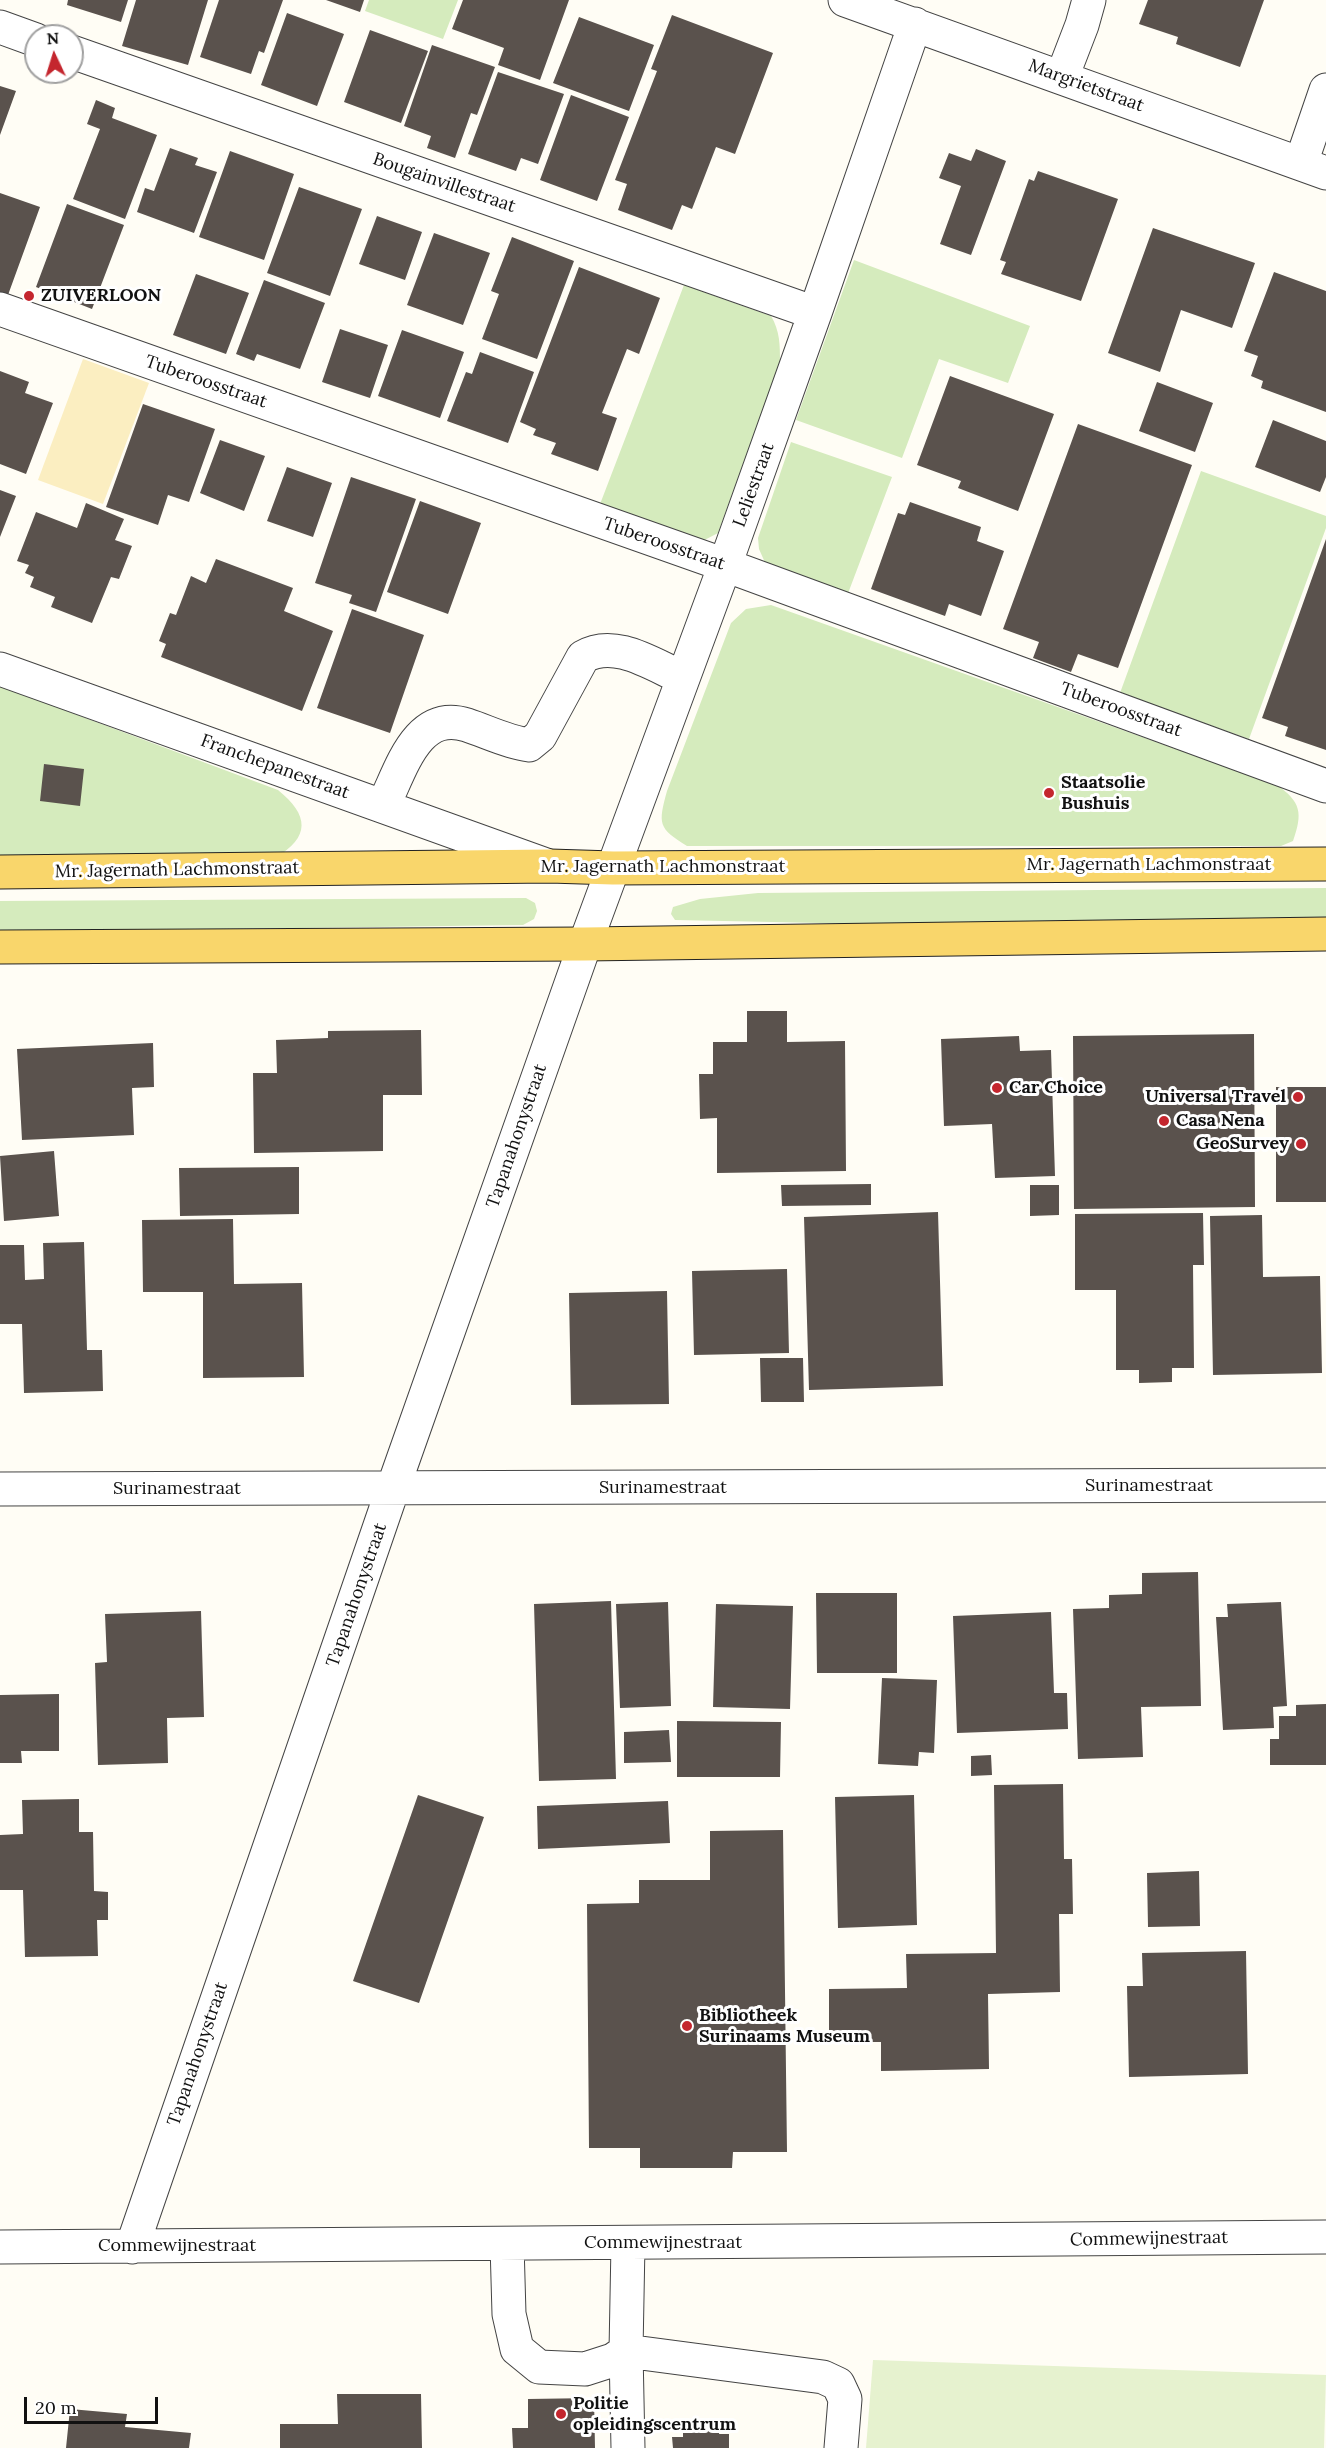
<!DOCTYPE html>
<html>
<head>
<meta charset="utf-8">
<style>
	body { margin:0 }
	#map { position:relative; width:1326px; height:2448px; overflow:hidden; background:#fffdf5; font-family:Lora,serif }
	canvas { display:block }
	.north { position:absolute; left:24px; top:24px; width:60px; height:60px; box-sizing:border-box; background:#fff; border:2px solid #a0a0a0; border-radius:50%; rotate:356deg; font-size:16px; font-weight:700; line-height:24px; text-align:center; color:#111 }
	.north::after { content:''; display:block; margin:auto; width:21px; height:27px; background:#c4262e; clip-path:polygon(50% 0,100% 100%,50% 72%,0 100%) }
	.scale { position:absolute; left:24px; top:2397px; width:134px; height:27px; box-sizing:border-box; border:3px solid #111; border-top:0; padding-left:8px; font-size:18px; line-height:21px; white-space:nowrap; color:#111; -webkit-text-stroke:4px #fff; paint-order:stroke }
</style>
</head>
<body>
<div id="map">
<canvas width="1326" height="2448"></canvas>
<div class="north">N</div>
<div class="scale">20 m</div>
</div>
<script>
const c = document.querySelector('canvas').getContext('2d');
c.lineJoin = 'round';
function paint(path, color) { c.fillStyle = color; c.fill(path, 'evenodd'); }
function strokePath(path, color, width, dash) { c.strokeStyle = color; c.lineWidth = width; c.lineCap = dash ? 'butt' : 'round'; c.setLineDash(dash || []); c.stroke(path); }
function write(font, color, halo, rows, align = 'center') {
  c.font = font + ' Lora,serif'; c.lineWidth = 6; c.setLineDash([]); c.textBaseline = 'middle'; c.strokeStyle = halo; c.fillStyle = color; for (const [text, x, y, turn = 0] of rows) {
    c.save(); c.translate(x, y); c.rotate((+turn || 0) * Math.PI / 180); c.textAlign = isNaN(turn) ? turn : align; if (halo) c.strokeText(text, 0, 0); c.fillText(text, 0, 0); c.restore();
  }
}
paint(new Path2D(`
	M369,0H458L443,39L365,11Z
	M854,260L1030,326L1008,383L939,359L902,458L796,420Z
	M684,285L771,316C780,331 780,345 780,362L718,533L695,545L597,512Z
	M791,442L892,477L847,596L767,567L759,549L758,538Z
	M1201,471L1326,516V528L1249,739L1120,693Z
	M771,605L1277,785C1301,802 1303,813 1293,841L1281,846H687C658,828 658,824 667,791L731,623L746,609Z
	M0,686L278,790C309,815 311,837 275,858L0,859Z
	M1326,888V919L870,924L675,920L671,914L673,907L700,899L758,893Z
	M526,898L535,903L537,911L534,919L523,925L0,932V901Z`), '#d5ebbd');
paint(new Path2D(`
	M83,359L149,383L103,504L38,480Z`), '#fbeec1');
paint(new Path2D(`
	M873,2360L1326,2375L1324,2448H866Z`), '#e6f2cf');
paint(new Path2D(`
	M68,0H128L121,22L67,5Z
	M136,0H208L188,65L122,46Z
	M219,0H283L264,53L259,51L251,74L200,57Z
	M326,0H364L360,12Z
	M463,0H569L540,80L498,65L504,48L452,29Z
	M1148,0H1264L1240,67L1176,44L1178,37L1139,24Z
	M287,13L344,34L317,106L261,85Z
	M672,15L773,53L735,154L716,147L692,209L682,205L672,230L618,210L627,184L615,180L657,71L651,69Z
	M579,17L654,45L629,111L553,83Z
	M370,30L428,51L401,123L344,102Z
	M432,45L495,67L477,115L471,113L455,158L427,148L431,136L404,126Z
	M498,72L564,94L538,164L521,158L516,171L468,154Z
	M0,86L16,91L0,135Z
	M571,95L629,117L597,201L540,180Z
	M96,100L115,108L112,118L157,135L125,219L73,199L100,129L87,124Z
	M170,148L198,158L195,165L217,172L194,233L137,212L145,188L154,191Z
	M976,149L1006,161L971,255L940,244L961,186L939,178L949,153L971,161Z
	M230,151L294,174L264,260L199,237Z
	M1038,171L1118,199L1081,301L1001,274L1006,262L1000,260L1029,179L1034,181Z
	M299,187L362,209L330,296L267,273Z
	M0,193L40,207L8,295L0,292Z
	M67,204L124,225L92,309L36,287Z
	M377,216L422,232L405,280L359,264Z
	M1153,228L1255,263L1232,328L1181,310L1160,372L1108,353Z
	M434,233L490,253L463,325L407,305Z
	M512,237L574,261L537,359L482,339L499,294L491,291Z
	M579,267L660,298L639,354L627,349L602,413L617,418L598,471L551,454L556,443L533,435L536,429L520,422Z
	M1274,272L1326,291V412L1261,388L1263,381L1251,376L1258,356L1244,351Z
	M196,274L249,293L226,354L173,335Z
	M264,280L325,303L300,369L257,354L254,361L236,354Z
	M340,329L388,345L370,398L322,382Z
	M402,330L464,352L440,418L378,396Z
	M480,352L534,372L508,443L447,421L466,372L472,374Z
	M0,371L29,382L25,393L53,403L26,474L0,464Z
	M950,376L1054,414L1018,511L958,488L961,481L917,465Z
	M1157,382L1213,403L1195,452L1139,431Z
	M143,404L215,429L189,502L168,495L158,525L106,507Z
	M1273,420L1326,441V477L1320,492L1255,467Z
	M1078,424L1192,465L1118,668L1078,654L1071,672L1033,658L1039,642L1003,629Z
	M220,440L265,456L244,511L200,493Z
	M287,467L332,483L313,537L267,521Z
	M351,477L416,499L376,612L349,603L352,595L315,583Z
	M0,490L16,496L0,537Z
	M420,501L481,523L448,614L387,592Z
	M910,502L981,527L977,541L1004,551L981,616L949,604L945,616L871,589L898,513L905,515Z
	M86,503L124,519L115,540L132,546L119,579L111,577L92,623L51,607L55,597L30,587L34,577L25,573L29,565L17,561L36,512L77,528Z
	M1326,539V750L1285,736L1288,727L1262,718Z
	M216,559L293,588L284,611L333,631L302,711L161,657L166,644L159,641L170,613L176,615L191,576L206,583Z
	M352,609L424,635L390,733L317,708Z
	M44,764L84,769L80,806L40,801Z
	M747,1011H787V1042L845,1041L846,1171L717,1173V1118L700,1119L699,1074H713V1042H747Z
	M421,1030L422,1095H383V1151L254,1153L253,1073H277L276,1040L328,1038V1031Z
	M1254,1034L1255,1207L1074,1209L1073,1036Z
	M1019,1036L1020,1051L1051,1050L1055,1176L995,1178L992,1124L944,1126L941,1039Z
	M153,1043L154,1087L132,1088L134,1135L22,1140L17,1049Z
	M1276,1087H1326V1202H1276Z
	M54,1151L59,1216L4,1221L0,1156Z
	M299,1167V1214L180,1216L179,1168Z
	M871,1184V1205L782,1206L781,1185Z
	M1030,1185H1059V1215L1030,1216Z
	M938,1212L943,1386L809,1390L804,1217Z
	M1203,1213L1204,1265H1193L1194,1368H1172V1382L1139,1383V1370H1116V1290H1075V1214Z
	M1262,1215L1263,1277L1320,1276L1322,1373L1213,1375L1210,1216Z
	M233,1219L234,1284L302,1283L304,1377L203,1378V1292H143L142,1220Z
	M84,1242L87,1350H102L103,1391L24,1393L22,1324H0V1245H24L25,1280L44,1279L43,1243Z
	M787,1269L789,1353L694,1355L692,1271Z
	M667,1291L669,1404L571,1405L569,1293Z
	M760,1358H803L804,1402H761Z
	M1198,1572L1201,1706L1141,1707L1143,1757L1078,1759L1073,1609L1109,1608V1595L1142,1594V1573Z
	M816,1593H897V1673H817Z
	M611,1601L616,1779L539,1781L534,1604Z
	M668,1602L671,1706L620,1708L616,1604Z
	M1281,1602L1287,1706L1273,1707L1274,1728L1223,1730L1216,1617H1228L1227,1604Z
	M716,1604L793,1606L790,1709L713,1707Z
	M201,1611L204,1717L167,1718L168,1763L98,1765L95,1663L107,1662L105,1614Z
	M1051,1612L1054,1693H1067L1068,1729L957,1733L953,1616Z
	M882,1678L937,1680L934,1753L919,1752L918,1766L878,1764Z
	M59,1694V1751H21L22,1763H0V1695Z
	M1326,1704V1765H1270V1739H1279V1716H1296V1705Z
	M677,1721L781,1722L780,1777H677Z
	M669,1730L671,1762L624,1763V1732Z
	M991,1755L992,1775L971,1776V1756Z
	M1063,1784L1064,1859H1072L1073,1914H1059L1060,1992L988,1994L989,2069L881,2071V2042H829V1989L907,1988L906,1954L996,1953L994,1785Z
	M418,1795L484,1817L419,2003L353,1981Z
	M914,1795L917,1925L838,1928L835,1797Z
	M79,1799V1832H93L94,1891L108,1892V1920H97L98,1956L25,1957L23,1890H0V1835L23,1834L22,1800Z
	M668,1801L670,1843L538,1849L537,1806Z
	M783,1830L787,2152H733L732,2168H640V2148H589L587,1904L639,1903V1880H710V1831Z
	M1199,1871L1200,1926L1148,1927L1147,1873Z
	M1246,1951L1248,2074L1129,2077L1127,1986H1143L1142,1953Z
	M337,2394H421L422,2448H280V2424H338Z
	M594,2398L595,2448H513L512,2428H528V2399Z
	M70,2409L127,2414L125,2427L191,2433L189,2448H66Z
	M720,2427L719,2434H729V2448H673L672,2437H683V2428Z`), '#5a524d');
const minor = new Path2D(`
	M845,0L1326,173
	M0,27L36,40
	M72,52L815,313
	M1062,77L1082,25L1089,0
	M1301,163L1326,90
	M0,309L725,565L1326,786
	M0,669L546,865
	M383,806C401,771 416,709 467,725C488,732 507,742 529,745L540,736L583,657C615,638 653,665 683,678
	M0,1489L1326,1485
	M507,2244L509,2314L517,2349L539,2367L585,2369L613,2360L626,2351L628,2448
	M628,2244L626,2351L823,2377L838,2384L845,2399L841,2448
	M0,2247L1326,2237
	M132,2247L393,1488L585,944L725,565L815,313L915,24`);
const major = new Path2D(`
	M0,872L550,866L613,868L1326,864
	M0,947L585,944L1326,934`);
strokePath(minor, '#444', 35);
strokePath(major, '#222', 35);
strokePath(minor, '#fff', 33);
strokePath(major, '#f9d66b', 33);
for (const [x, y, r, color] of [
	[29,296,6,"#c4262e"],
	[1049,793,6,"#c4262e"],
	[997,1088,6,"#c4262e"],
	[1298,1097,6,"#c4262e"],
	[1164,1121,6,"#c4262e"],
	[1301,1144,6,"#c4262e"],
	[687,2026,6,"#c4262e"],
	[561,2414,6,"#c4262e"]
]) { const dot = new Path2D(); dot.arc(x, y, r, 0, 2 * Math.PI); c.fillStyle = color; c.fill(dot); strokePath(dot, '#fff', 2); }
write('18px', '#111', '#fff', [
	["Margrietstraat",1086,86,20],
	["Bougainvillestraat",444,183,19],
	["Tuberoosstraat",206,382,19],
	["Leliestraat",754,485,-70],
	["Tuberoosstraat",664,544,19],
	["Tuberoosstraat",1121,710,20],
	["Franchepanestraat",275,767,20],
	["Mr. Jagernath Lachmonstraat",1149,865],
	["Mr. Jagernath Lachmonstraat",663,867],
	["Mr. Jagernath Lachmonstraat",177,870,-1],
	["Tapanahonystraat",517,1136,-71],
	["Surinamestraat",1149,1486],
	["Surinamestraat",663,1488],
	["Surinamestraat",177,1489],
	["Tapanahonystraat",357,1595,-71],
	["Tapanahonystraat",198,2054,-71],
	["Commewijnestraat",1149,2239,-1],
	["Commewijnestraat",663,2243],
	["Commewijnestraat",177,2246]
]);
write('bold 18px', '#111', '#fff', [
	["ZUIVERLOON",41,296],
	["Staatsolie",1061,783],
	["Bushuis",1061,804],
	["Car Choice",1009,1088],
	["Universal Travel",1286,1097,"right"],
	["Casa Nena",1176,1121],
	["GeoSurvey",1289,1144,"right"],
	["Bibliotheek",699,2016],
	["Surinaams Museum",699,2037],
	["Politie",573,2404],
	["opleidingscentrum",573,2425]
], 'left');
</script>
</body>
</html>
